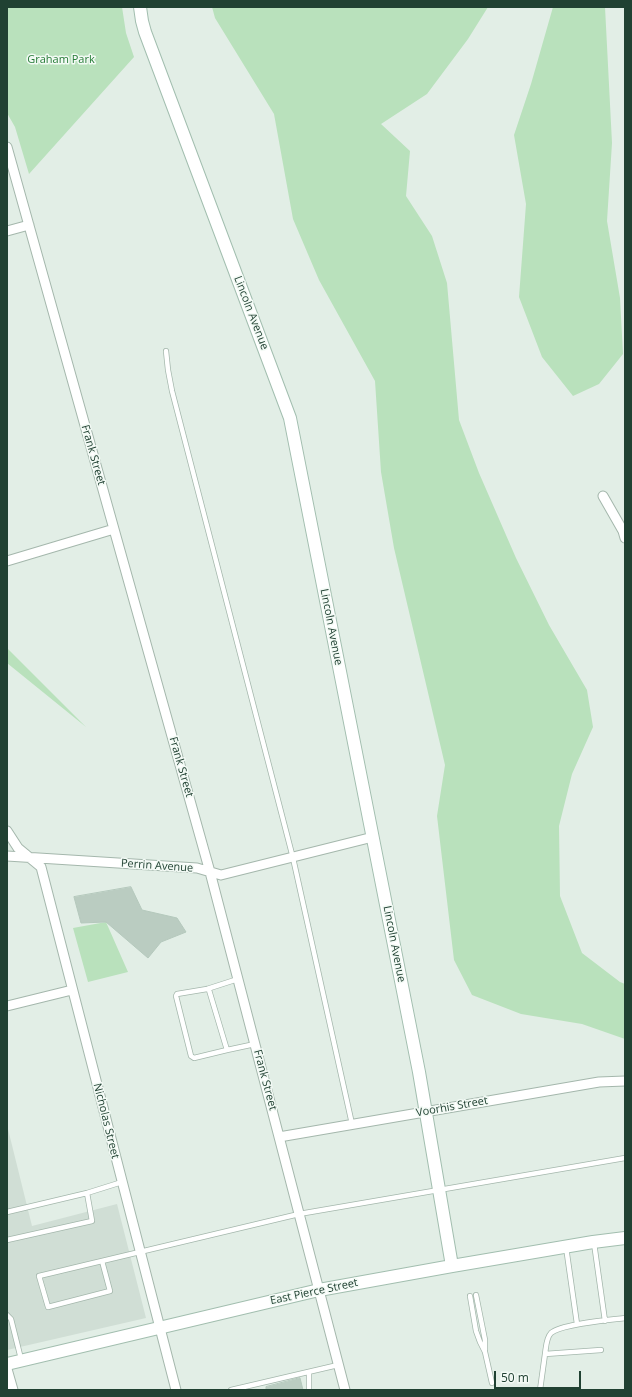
<!DOCTYPE html>
<html>
<head>
<meta charset="utf-8">
<style>
	body { margin:0 }
	#map { position:relative; width:632px; height:1397px; overflow:hidden; background:#e2eee6; font-family:"Open Sans",sans-serif }
	canvas { display:block }
	.frame { position:absolute; inset:0; border:8px solid #204132; pointer-events:none }
	.scale { position:absolute; left:494px; top:1371px; width:87px; height:18px; box-sizing:border-box; border:2px solid #204132; border-top:0; padding-left:5px; font-size:12px; line-height:14px; white-space:nowrap; color:#204132; -webkit-text-stroke:3px #f3faf5; paint-order:stroke }
</style>
</head>
<body>
<div id="map">
<canvas width="632" height="1397"></canvas>
<div class="frame"></div>
<div class="scale">50 m</div>
</div>
<script>
const c = document.querySelector('canvas').getContext('2d');
c.lineJoin = 'round';
function paint(path, color) { c.fillStyle = color; c.fill(path, 'evenodd'); }
function strokePath(path, color, width, dash) { c.strokeStyle = color; c.lineWidth = width; c.lineCap = dash ? 'butt' : 'round'; c.setLineDash(dash || []); c.stroke(path); }
function write(font, color, halo, rows, align = 'center') {
  c.font = font + ' "Open Sans",sans-serif'; c.lineWidth = 3; c.setLineDash([]); c.textBaseline = 'middle'; c.strokeStyle = halo; c.fillStyle = color; for (const [text, x, y, turn = 0] of rows) {
    c.save(); c.translate(x, y); c.rotate((+turn || 0) * Math.PI / 180); c.textAlign = isNaN(turn) ? turn : align; if (halo) c.strokeText(text, 0, 0); c.fillText(text, 0, 0); c.restore();
  }
}
paint(new Path2D(`
	M7,1125L32,1226L117,1204L146,1318L7,1350Z`), '#d0ded5');
paint(new Path2D(`
	M7,7H122L126,33L134,57L29,174L15,127L7,113Z
	M212,7H488L468,39L427,94L381,124L410,151L406,196L432,236L447,283L459,420L479,473L516,558L549,625L587,690L593,727L572,774L559,826L560,896L582,953L620,982L625,984V1039L582,1024L521,1014L472,995L454,960L437,816L445,765L394,548L381,472L375,381L319,280L293,219L274,114L215,18Z
	M553,7H605L612,143L607,221L620,298L623,354L599,384L573,396L542,357L519,297L526,204L514,135L531,84Z
	M7,648L86,727L7,663Z
	M106,922L128,972L88,982L73,928Z`), '#b9e1bc');
const building = new Path2D(`
	M131,887L142,910L177,918L186,932L161,942L148,958L106,922L81,923L74,897Z
	M300,1378L303,1390H266V1387Z`);
paint(building, '#baccc1');
strokePath(building, '#b4c8bc', 1);
const lane = new Path2D(`
	M166,351L168,370L172,391L293,858L352,1124
	M207,989L209,990L227,1050L194,1058L191,1056L176,996L177,994L207,989L238,979
	M227,1050L255,1044
	M7,1212L87,1193
	M7,1240L92,1221L87,1193L122,1182
	M594,1243L605,1321
	M566,1247L577,1324
	M102,1261L110,1291L48,1307L39,1276L299,1214L625,1158
	M476,1295L485,1340V1350
	M470,1296L476,1331L480,1342L485,1352L492,1383
	M7,1315L11,1319L21,1359
	M545,1354C546,1348 546,1338 551,1333C561,1324 609,1320 625,1318
	M231,1390L338,1365
	M309,1390V1372
	M540,1390L545,1354L601,1350`);
const street = new Path2D(`
	M7,147L210,872L345,1390
	M7,231L29,225
	M603,496L623,531L625,538
	M7,561L114,529
	M7,831L18,848L41,867L176,1390
	M7,856L197,868L221,875L373,837
	M7,1006L72,990
	M279,1137L599,1082L625,1081
	M7,1369L13,1390`);
const secondary = new Path2D(`
	M140,7L142,21L145,32L290,418L419,1072L452,1266
	M7,1364L319,1290L452,1266L593,1242L625,1238`);
strokePath(lane, '#a4b7ac', 6);
strokePath(street, '#a4b7ac', 11);
strokePath(secondary, '#a2beaf', 14);
strokePath(lane, '#fff', 4.5);
strokePath(street, '#fff', 9);
strokePath(secondary, '#fff', 12);
write('11px', '#267c37', '#f3faf5', [
	["Graham Park",61,60]
]);
write('11px', '#204132', '#f3faf5', [
	["Lincoln Avenue",251,313,69],
	["Frank Street",93,455,74],
	["Lincoln Avenue",331,627,79],
	["Frank Street",181,767,74],
	["Perrin Avenue",157,866,4],
	["Lincoln Avenue",394,944,79],
	["Frank Street",265,1080,75],
	["Voorhis Street",452,1107,-10],
	["Nicholas Street",106,1121,76],
	["East Pierce Street",314,1292,-12]
]);
</script>
</body>
</html>
